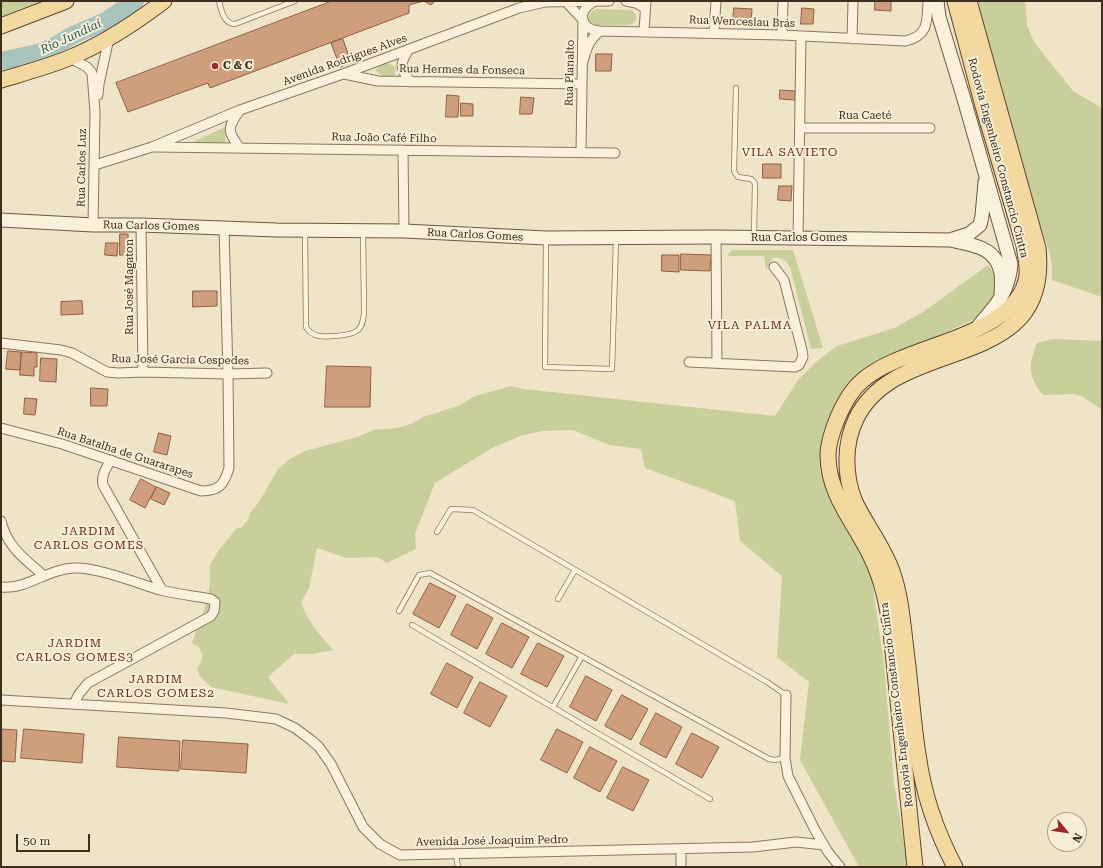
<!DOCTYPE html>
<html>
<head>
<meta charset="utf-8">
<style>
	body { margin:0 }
	#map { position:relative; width:1103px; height:868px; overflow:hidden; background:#f0e4c8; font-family:"Roboto Serif",serif }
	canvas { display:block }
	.frame { position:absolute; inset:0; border:2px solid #3d2e20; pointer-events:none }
	.north { position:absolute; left:1047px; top:812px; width:40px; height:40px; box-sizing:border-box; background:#f7eed8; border:1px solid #ada18e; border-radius:50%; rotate:119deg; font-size:11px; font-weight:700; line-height:16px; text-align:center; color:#3d2e20 }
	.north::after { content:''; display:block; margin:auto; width:14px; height:18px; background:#9e2a2b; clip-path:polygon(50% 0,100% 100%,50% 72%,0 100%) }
	.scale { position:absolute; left:16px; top:834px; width:74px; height:18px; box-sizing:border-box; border:2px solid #3d2e20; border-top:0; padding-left:5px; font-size:12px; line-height:14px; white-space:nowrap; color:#3d2e20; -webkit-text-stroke:3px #f7eed8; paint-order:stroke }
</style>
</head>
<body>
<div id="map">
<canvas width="1103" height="868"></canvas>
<div class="frame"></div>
<div class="north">N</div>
<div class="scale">50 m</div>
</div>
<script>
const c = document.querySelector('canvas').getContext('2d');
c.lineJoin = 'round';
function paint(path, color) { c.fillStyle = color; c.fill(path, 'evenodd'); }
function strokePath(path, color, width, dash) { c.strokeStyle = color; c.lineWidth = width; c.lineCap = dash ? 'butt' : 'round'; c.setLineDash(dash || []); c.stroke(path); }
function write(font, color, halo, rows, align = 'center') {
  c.font = font + ' "Roboto Serif",serif'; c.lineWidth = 4; c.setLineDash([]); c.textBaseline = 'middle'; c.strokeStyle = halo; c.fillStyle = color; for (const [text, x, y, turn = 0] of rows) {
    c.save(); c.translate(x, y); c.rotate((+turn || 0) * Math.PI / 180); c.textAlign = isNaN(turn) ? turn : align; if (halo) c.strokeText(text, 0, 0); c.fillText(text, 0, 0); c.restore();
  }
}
paint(new Path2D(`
	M1,1H49L1,17Z
	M959,1H1025L1027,25L1034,42L1073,91L1102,108V297L1052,280C1054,256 1044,236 1034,215Z
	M596,9L632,10L636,15V19L634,23L629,25H596L590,21L588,18L592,11Z
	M384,63L391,64L396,68L395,74L390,78L381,75L375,70Z
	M225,127V144H189Z
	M733,250H793L823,348L811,349L790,267C785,259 781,257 773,258L766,270L764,256H728L729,253Z
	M988,265L994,272L997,282L996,292L988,310L973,320L863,369L847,388L825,437L820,469L827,491L863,555L872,581L884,664L894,782L908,867H859L800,760L809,682L777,657L782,576L740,541L735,501L645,468L641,449L609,445L573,430L543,431L520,436L492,448L435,483L415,534L416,549L387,563L377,557L347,558L317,548L309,588L301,602C307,621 320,635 333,650L312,654H294L268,677L289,704L211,687L200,677L197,668C205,661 203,646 193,644L192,643L208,598L210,582V565L219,550L236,529L242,527L248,520L250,513L259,502L278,469L290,459L305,451L357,437L374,430L396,428L411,424L426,416L442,411L460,405L475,396L511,386L523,389L775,416L798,380L817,361L837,346L894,328L923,312Z
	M1053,339L1102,341V410L1083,397L1075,394L1044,395C1040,392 1038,390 1036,385C1027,369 1031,360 1037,343Z`), '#c9cf9b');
strokePath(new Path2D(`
	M1,61L42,52L55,46L73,35L106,21L135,1`), '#a9c4bc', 18);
const building = new Path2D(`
	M332,1H435L431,5L424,1L409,5V13L210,88L208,83L128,112L116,83Z
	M875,1H891V11L875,10Z
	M734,8L752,9L751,23L733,21Z
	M802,8L814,9L813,24H801Z
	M343,39L351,63L340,67L331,43Z
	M596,54H612L611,71H596Z
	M780,90L795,91V100L780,99Z
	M447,95L459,96L458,117H446Z
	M521,97L534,98L532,114H520Z
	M461,103L473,104V116H461Z
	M763,164H781V178H763Z
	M779,186H792L791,201L778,200Z
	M120,234H128V255H120Z
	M106,243H118L117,256L105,255Z
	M681,254L711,255L710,271L681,270Z
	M662,255H679V272L662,271Z
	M193,291H217V306L193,307Z
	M82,301L83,314L61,315V302Z
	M8,351L21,352L20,370L6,369Z
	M22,352L37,353V367H34V376L20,375Z
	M41,358L57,359L56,382L40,381Z
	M327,366L371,367L370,407H325Z
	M91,388L108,389L107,406H91Z
	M25,398L37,399L35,415L24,414Z
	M159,433L171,436L167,455L154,452Z
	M141,479L156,487L145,508L130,500Z
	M157,487L170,493L164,505L151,499Z
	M430,583L456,596L439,628L413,614Z
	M467,604L493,618L477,649L451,635Z
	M502,623L529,637L512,668L486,654Z
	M538,643L564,656L547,687L521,674Z
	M447,663L473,677L457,708L431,694Z
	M586,676L612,690L596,721L570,707Z
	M480,682L507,696L490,727L464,713Z
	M622,695L648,709L631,740L605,726Z
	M656,713L682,727L666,758L640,744Z
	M1,729L17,730L15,762L1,761Z
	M24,729L84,734L82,763L21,758Z
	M557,729L583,742L567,773L541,760Z
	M692,733L719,747L702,778L676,764Z
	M119,737L180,741L179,771L117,767Z
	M183,740L248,744L246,773L181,769Z
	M590,747L617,761L600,792L574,778Z
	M623,767L649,780L633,811L607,798Z`);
paint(building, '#cf9f7d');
strokePath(building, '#8d5f41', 1);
const lane = new Path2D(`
	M219,1C221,10 224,24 235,24L295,1
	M736,88L734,170L735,173L738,177L751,179L755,183L754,236
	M305,232L306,327C309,332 313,335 319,336C327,337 352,336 358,330C363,326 363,319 364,313L363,231
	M546,240L545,367L612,369L616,240
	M437,532L451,509L473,510L767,682L786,695
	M558,599L575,570
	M399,611L419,575L430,573L769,759L775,760L785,758
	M412,625L710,799
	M553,707L582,656
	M456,854L458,867`);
const street = new Path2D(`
	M626,1L636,3L645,8
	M566,2L583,20L581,152
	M593,2C576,12 581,30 600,31
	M644,31L646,1
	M714,33L716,1
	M782,35L783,1
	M852,39L853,1
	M409,49C400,63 399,69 411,82
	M70,58L87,67L92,73L95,112L93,225
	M582,65C586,50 588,41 600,31L782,35L905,41C929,36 927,21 928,1
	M344,74L378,81L581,84
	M98,95L99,84L109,38
	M240,110C227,128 227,131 240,148
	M800,128H930
	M155,147L615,153
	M403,150L404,231
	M95,165L152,147L240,110L343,74L519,8L545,2L609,1
	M141,225L143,372
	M716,237L717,363
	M798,237L801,36
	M1,343L61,350L72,353L107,372L118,373L143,372L228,374L267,373
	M689,362L795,367L799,365L803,357L802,350L784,280L774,267
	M1,428L62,444L201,491C219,491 224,485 229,468L228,374L224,228
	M111,460C106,468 101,475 103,485L162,590
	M1,521C7,547 25,559 43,575
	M1,587C26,590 47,569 74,568C97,567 137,583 160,590C177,594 194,596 211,599L215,602L214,611L211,616L88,683L79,694L74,704
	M786,695L785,758L788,776L815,830L828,852L840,867
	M1,700L226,713L276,719L295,728L311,740L319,747L331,764L363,827L380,844L400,855L753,847L796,842L824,845
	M681,849V867`);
const secondary = new Path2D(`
	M937,1L939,17L964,99L1011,264C1009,291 997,305 979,325
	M1,220L93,225H141L277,230L404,231L546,238L716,237L950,240C971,245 996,246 1001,273C1002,281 1001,290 1001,298
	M950,240L969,234L980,225L982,216L985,182`);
const primary = new Path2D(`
	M1,26L66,1
	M1,80C24,73 47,67 69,58C103,44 135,23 164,1
	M915,867L890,623C886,601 882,580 872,559C856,524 828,496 828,455C828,442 833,429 838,417C844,403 851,390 863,380C905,343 1019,338 1027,275C1028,265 1025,254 1024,245L983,106L955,1
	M955,867C937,833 923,792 918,754C913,723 911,690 907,658C903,629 902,599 892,571C883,546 866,525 855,502C844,475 844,444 856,419C897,333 1052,376 1038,248L969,1`);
strokePath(lane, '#8d765c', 6);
strokePath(street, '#8d765c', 11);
strokePath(secondary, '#6f573f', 15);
strokePath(primary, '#5b4430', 17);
strokePath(lane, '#faf1dc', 4.5);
strokePath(street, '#faf1dc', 9);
strokePath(secondary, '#faf1dc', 13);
strokePath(primary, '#f3d9a0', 15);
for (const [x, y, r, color] of [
	[215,66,4,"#9e2a2b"]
]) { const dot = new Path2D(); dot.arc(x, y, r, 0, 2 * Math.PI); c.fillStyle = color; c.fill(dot); strokePath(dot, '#f7eed8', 1.5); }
write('11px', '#3d2e20', '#f7eed8', [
	["Rua Wenceslau Brás",742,22,2],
	["Avenida Rodrigues Alves",345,60,-20],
	["Rua Hermes da Fonseca",462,70,1],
	["Rua Planalto",570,73,-89],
	["Rua Caeté",865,116],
	["Rua João Café Filho",384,138,1],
	["Rodovia Engenheiro Constancio Cintra",998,158,75],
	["Rua Carlos Luz",82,168,-89],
	["Rua Carlos Gomes",151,226,1],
	["Rua Carlos Gomes",475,235,3],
	["Rua Carlos Gomes",799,238],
	["Rua José Magaton",130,287,-90],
	["Rua José Garcia Cespedes",180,360,1],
	["Rua Batalha de Guararapes",125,453,18],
	["Rodovia Engenheiro Constancio Cintra",897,705,-97],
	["Avenida José Joaquim Pedro",492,841,-1]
]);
write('bold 11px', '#3d2e20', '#f7eed8', [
	["C & C",223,66]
], 'left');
write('italic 12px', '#2f5d5a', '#f7eed8', [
	["Rio Jundiaí",71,37,-25]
]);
c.letterSpacing = '1px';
write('12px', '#6b2e1e', '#f7eed8', [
	["VILA SAVIETO",790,152],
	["VILA PALMA",750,325],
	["JARDIM",89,531],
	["CARLOS GOMES",89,545],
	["JARDIM",75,643],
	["CARLOS GOMES3",75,657],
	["JARDIM",156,679],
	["CARLOS GOMES2",156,693]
]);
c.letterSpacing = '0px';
</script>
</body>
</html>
